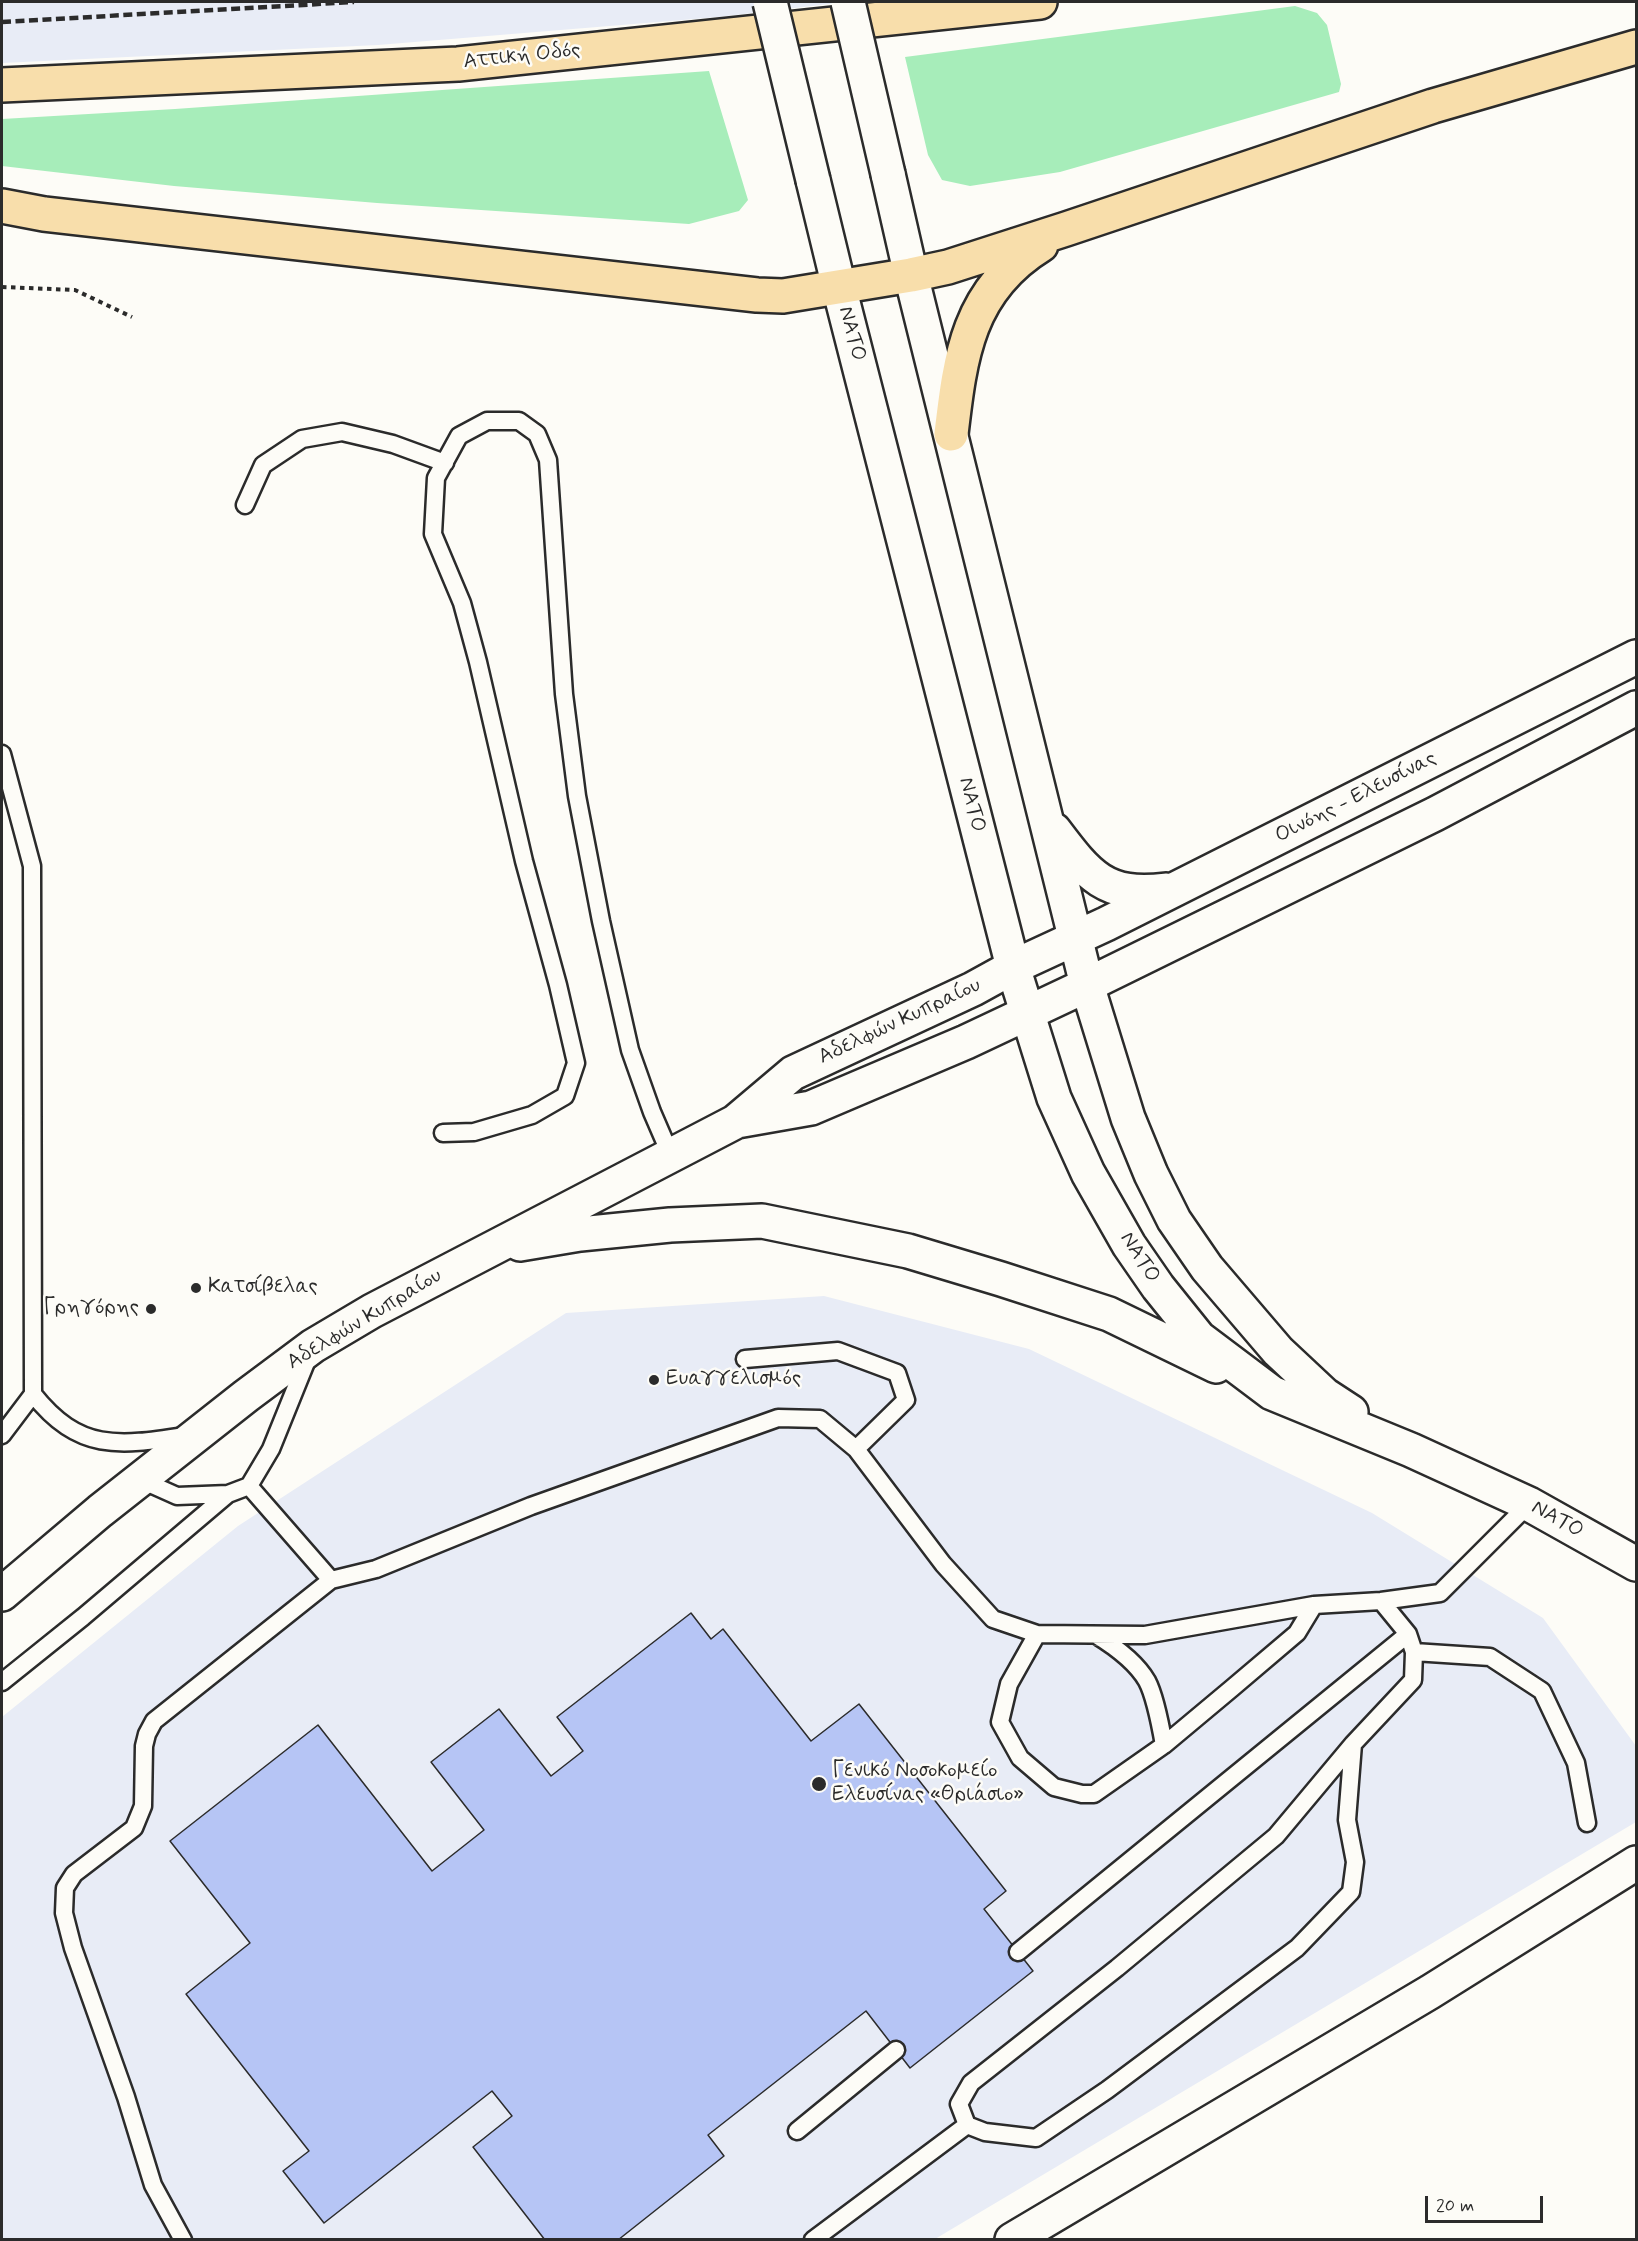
<!DOCTYPE html>
<html>
<head>
<meta charset="utf-8">
<style>
	body { margin:0 }
	#map { position:relative; width:1638px; height:2241px; overflow:hidden; background:#fdfcf7; font-family:Mynerve,sans-serif }
	canvas { display:block }
	.frame { position:absolute; inset:0; border:3px solid #2b2b2b; pointer-events:none }
	.scale { position:absolute; left:1425px; top:2196px; width:118px; height:27px; box-sizing:border-box; border:3px solid #2b2b2b; border-top:0; padding-left:8px; font-size:18px; line-height:21px; white-space:nowrap; color:#2b2b2b; -webkit-text-stroke:4px #fdfcf7; paint-order:stroke }
</style>
</head>
<body>
<div id="map">
<canvas width="1638" height="2241"></canvas>
<div class="frame"></div>
<div class="scale">20 m</div>
</div>
<script>
const c = document.querySelector('canvas').getContext('2d');
c.lineJoin = 'round';
function paint(path, color) { c.fillStyle = color; c.fill(path, 'evenodd'); }
function strokePath(path, color, width, dash) { c.strokeStyle = color; c.lineWidth = width; c.lineCap = dash ? 'butt' : 'round'; c.setLineDash(dash || []); c.stroke(path); }
function write(font, color, halo, rows, align = 'center') {
  c.font = font + ' Mynerve,sans-serif'; c.lineWidth = 5; c.setLineDash([]); c.textBaseline = 'middle'; c.strokeStyle = halo; c.fillStyle = color; for (const [text, x, y, turn = 0] of rows) {
    c.save(); c.translate(x, y); c.rotate((+turn || 0) * Math.PI / 180); c.textAlign = isNaN(turn) ? turn : align; if (halo) c.strokeText(text, 0, 0); c.fillText(text, 0, 0); c.restore();
  }
}
paint(new Path2D(`
	M2,2H846L719,17L378,45L2,63Z
	M824,1296L1029,1349L1372,1513L1543,1618L1636,1746V1822L935,2239L2,2240V1717L238,1526L566,1313Z`), '#e8ecf6');
paint(new Path2D(`
	M1295,6L1317,13L1327,25L1341,84L1339,92L1060,172L970,186L942,180L928,155L905,57Z
	M709,71L748,200L739,211L689,224L377,203L174,186L2,166V119L175,109Z`), '#a7edba');
const building = new Path2D(`
	M691,1613L711,1639L723,1629L811,1741L859,1704L1006,1891L984,1909L1033,1971L910,2068L866,2011L708,2135L724,2156L618,2240H545L473,2147L512,2116L492,2091L324,2223L283,2171L309,2151L186,1994L250,1943L170,1841L318,1725L432,1871L484,1830L431,1762L499,1709L551,1776L583,1751L557,1717Z`);
paint(building, '#b6c5f5');
strokePath(building, '#2b2b2b', 1.5);
const lane = new Path2D(`
	M245,505L263,465L302,439L342,432L393,444L445,463
	M2,754L32,866L33,1394L2,1435
	M443,1133L474,1132L532,1115L565,1096L576,1063L558,985L524,861L478,662L462,603L433,534L436,478L459,436L487,421H519L537,434L548,460L564,694L577,796L601,921L630,1050L652,1112L671,1156
	M745,1359L838,1351L897,1373L906,1400L856,1449
	M33,1394C79,1452 118,1446 185,1436
	M139,1479L177,1496L228,1494L249,1486L271,1449L309,1355
	M249,1486L331,1580L376,1569L531,1506L778,1418L820,1419L856,1449L943,1564L993,1619L1037,1634L1145,1635L1314,1605L1381,1601L1440,1593L1529,1504
	M1037,1634L1009,1684L1000,1722L1020,1758L1054,1787L1082,1794H1094L1164,1745L1231,1689L1297,1633L1314,1605
	M1096,1635C1114,1646 1136,1662 1147,1681C1155,1696 1161,1728 1164,1745
	M1414,1652L1490,1657L1542,1691L1576,1763L1587,1823
	M2,1682L83,1617L228,1494
	M1353,1744L1347,1820L1355,1862L1351,1892L1297,1948L1107,2090L1036,2138L985,2132L967,2125L959,2104L971,2083L1117,1968L1276,1836L1353,1744L1413,1680L1414,1652L1408,1634L1381,1601
	M1018,1952L1408,1634
	M797,2131L896,2050
	M183,2240L153,2185L126,2097L73,1948L64,1913L65,1888L74,1874L134,1828L143,1806L144,1746L147,1734L154,1721L331,1580
	M813,2240L967,2125`);
const street = new Path2D(`
	M1012,2240L1430,1992L1636,1863`);
const secondary = new Path2D(`
	M888,174L911,275L1087,985L1128,1118L1151,1174L1174,1220L1207,1268L1278,1351L1325,1395L1351,1412
	M813,180L839,287L1013,967L1054,1098L1088,1173L1129,1245L1158,1287L1199,1338L1272,1393L1411,1450L1529,1504L1636,1564
	M1054,830C1088,875 1105,898 1166,890
	M737,1121L811,1108L966,1042L1087,985L1435,814L1636,708
	M520,1244L580,1234L670,1225L762,1221L908,1251L1001,1279L1109,1314L1216,1366
	M2,1594L100,1511L246,1396L313,1346L372,1311L735,1122L793,1073L973,989L1013,967L1106,924L1636,657`);
const highway = new Path2D(`
	M2,85L458,64L1040,2
	M2,206L44,214L757,295L783,296L911,275L948,267L1066,229L1433,106L1636,47
	M951,434C960,356 968,290 1041,245`);
strokePath(lane, '#2b2b2b', 21);
strokePath(street, '#2b2b2b', 38);
strokePath(secondary, '#2b2b2b', 38);
strokePath(highway, '#2b2b2b', 38);
strokePath(new Path2D(`
	M2,287L75,290L132,317`), '#2b2b2b', 4, [4.5, 4.5]);
strokePath(lane, '#fdfcf7', 16);
strokePath(street, '#fdfcf7', 33);
strokePath(secondary, '#fdfcf7', 33);
strokePath(highway, '#f8deab', 33);
strokePath(new Path2D(`
	M2,22L354,2`), '#2b2b2b', 4.5, [9, 4.5]);
const secondaryBridge = new Path2D(`
	M770,2L813,180
	M848,2L888,174`);
strokePath(secondaryBridge, '#2b2b2b', 38, []);
strokePath(secondaryBridge, '#fdfcf7', 33);
for (const [x, y, r, color] of [
	[196,1288,6,"#2b2b2b"],
	[151,1309,6,"#2b2b2b"],
	[654,1380,6,"#2b2b2b"],
	[819,1784,8,"#2b2b2b"]
]) { const dot = new Path2D(); dot.arc(x, y, r, 0, 2 * Math.PI); c.fillStyle = color; c.fill(dot); strokePath(dot, '#fdfcf7', 2); }
write('21px', '#2b2b2b', '#fdfcf7', [
	["Αττική Οδός",522,57,-6],
	["ΝΑΤΟ",851,334,75],
	["Οινόης - Ελευσίνας",1356,798,-27],
	["ΝΑΤΟ",971,805,76],
	["Αδελφών Κυπραίου",900,1022,-25],
	["ΝΑΤΟ",1139,1258,57],
	["Αδελφών Κυπραίου",365,1320,-31],
	["ΝΑΤΟ",1557,1520,29]
]);
write('21px', '#2b2b2b', '#fdfcf7', [
	["Κατσίβελας",208,1288],
	["Γρηγόρης",139,1309,"right"],
	["Ευαγγελισμός",666,1380],
	["Γενικό Νοσοκομείο",832,1772],
	["Ελευσίνας «Θριάσιο»",832,1796]
], 'left');
</script>
</body>
</html>
